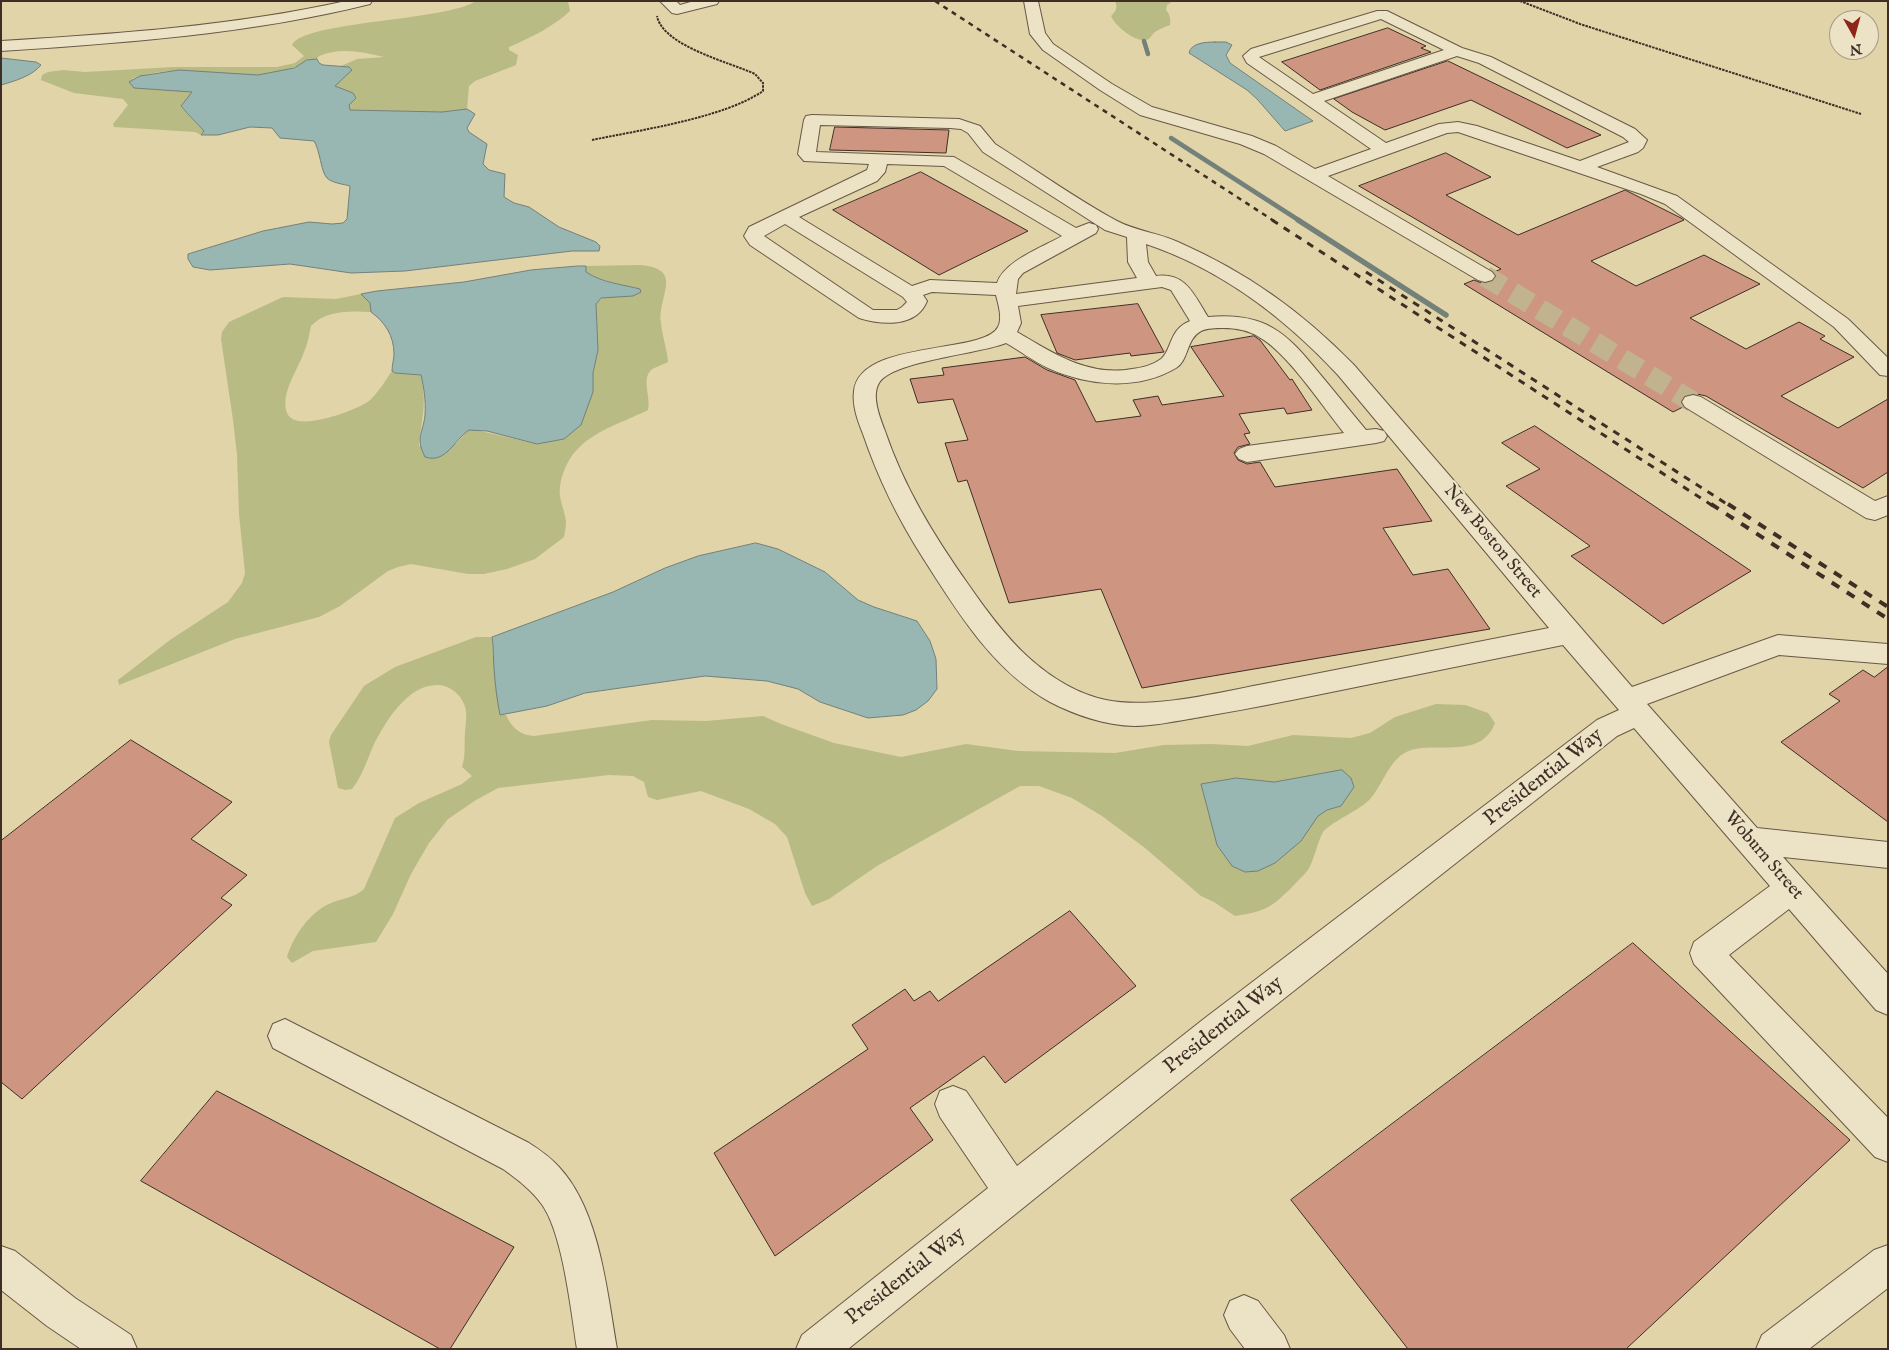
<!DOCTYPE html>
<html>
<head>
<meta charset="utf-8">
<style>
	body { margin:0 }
	#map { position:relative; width:1889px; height:1350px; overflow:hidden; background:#e1d4a8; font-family:"IM FELL English",serif }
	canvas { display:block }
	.frame { position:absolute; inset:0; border:2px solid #3f2e26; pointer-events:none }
	.north { position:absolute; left:1829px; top:10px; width:50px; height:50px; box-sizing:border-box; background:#ece3c6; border:1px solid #a79b86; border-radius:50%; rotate:173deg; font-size:14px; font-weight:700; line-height:20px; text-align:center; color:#3f2e26 }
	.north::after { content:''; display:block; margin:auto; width:18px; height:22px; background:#8f2418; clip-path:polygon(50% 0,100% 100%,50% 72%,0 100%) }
</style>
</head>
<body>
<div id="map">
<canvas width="1889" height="1350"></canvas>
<div class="frame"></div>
<div class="north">N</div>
</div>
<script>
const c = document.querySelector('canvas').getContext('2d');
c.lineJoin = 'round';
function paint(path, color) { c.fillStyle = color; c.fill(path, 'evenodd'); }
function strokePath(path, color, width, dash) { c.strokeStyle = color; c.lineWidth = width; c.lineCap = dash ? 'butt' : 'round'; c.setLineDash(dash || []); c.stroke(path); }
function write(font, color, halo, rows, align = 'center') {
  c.font = font + ' "IM FELL English",serif'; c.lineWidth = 4.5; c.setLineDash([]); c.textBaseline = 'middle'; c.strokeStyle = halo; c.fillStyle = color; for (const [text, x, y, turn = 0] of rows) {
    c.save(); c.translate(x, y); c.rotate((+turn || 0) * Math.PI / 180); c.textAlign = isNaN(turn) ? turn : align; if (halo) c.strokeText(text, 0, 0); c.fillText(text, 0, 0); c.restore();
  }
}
paint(new Path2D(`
	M476,1H568L570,11C553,27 530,38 509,47V50L518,55L516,65L475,81L469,86L467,109L442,112L350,110L349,105L356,98L353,93L335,86L349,67L341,66L357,59L384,57C362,52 340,47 319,56L317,59C303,60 303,64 292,68C282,71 269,74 258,75C213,80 179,61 132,79L192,92L181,107C188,115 197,123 204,131L201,135L195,132L114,127L113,124L128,105L123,99L74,93L41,80L42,75L48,72L63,70L85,72L173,67H277L295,63L304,56L292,45C303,21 446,21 476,1Z
	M1115,1H1173L1167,5L1166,10C1170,15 1171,19 1170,25C1165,27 1159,29 1155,32C1151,35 1151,39 1146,40C1135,42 1115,26 1111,16C1116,11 1118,8 1115,1Z
	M639,265C686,268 657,297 661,323C662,336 667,348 668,362C663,365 654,367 650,371C642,381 651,398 648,410C609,429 568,437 560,487C558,499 565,510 566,522C566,526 565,532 564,537L535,559L507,569L484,574H468L411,564L398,567L388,571L340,606L319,617L235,639L119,685L118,680L170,640L228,602L242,583L245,573L239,514L237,455L233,420L221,339L222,332L229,322L283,297L336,299L361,294L371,303V312C350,311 326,310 311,326C309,335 308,343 304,352C298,370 280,393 287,413C295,434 357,410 369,401C378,393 386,380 392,371L396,373L421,375C427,404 422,417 419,446L456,444L468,430H476L537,444L564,439L593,392V373L598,350L596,304C603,291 627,299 641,292L640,289C621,284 603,282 586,272V266Z
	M476,637H492L500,715H506C512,728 520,735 534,736L652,720L706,721L763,716L781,724L834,743L901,757L966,744L1018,751L1115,753L1164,745L1211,744L1248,746L1293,735L1351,738L1370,733L1395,717L1436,704L1465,705L1488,713L1495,723C1479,765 1424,735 1400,756C1386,768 1379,792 1367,802C1357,811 1330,823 1323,832C1317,843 1315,857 1309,868C1306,874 1299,879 1294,885C1272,907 1267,911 1235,916L1214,902L1201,896L1145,848L1102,816L1072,798L1039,786H1020L877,866L829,899L812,906L805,893L787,837L775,824L749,809L701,791L657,800L648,797L644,782L633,776L609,775L498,788L476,800L448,819L429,843L411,874L393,914L376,942L313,951L292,963L287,957C293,937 309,913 329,904C341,898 353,899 364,889L395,818L419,803L462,784L472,776L462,767C466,754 464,746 465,733C466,720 469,709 460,697C455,690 446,685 438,685C408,684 386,721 374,744C367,760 363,775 352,789L345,790L338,788L329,742L331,735L364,686L395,667Z`), '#b8bb84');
const water = new Path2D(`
	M1215,42H1226L1232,45L1226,55L1230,63L1313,121L1285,131L1257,99L1247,90L1189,53C1191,43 1205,42 1215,42Z
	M1,58L36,62L41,65C32,76 15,81 1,85Z
	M307,60L317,59L319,63L323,65L349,67L352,70L335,86L353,93L356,98L349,105L350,110L442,112L467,109L475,114L467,128L469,132L487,144L483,164L489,170L505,174L504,197L514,203L529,207L559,227L596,242L600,246L599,251H572L405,271L351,273L290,264L210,270L193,267L188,259V254L263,231L309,222L332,224L343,223L347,219L350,186C343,184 332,183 327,178C321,172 320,150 314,141L280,138L272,128L250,127L218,135H201L204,131C198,124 188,115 181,106L192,92L134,88L129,82L140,76L179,70L258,75L294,68Z
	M578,266H586V272C603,283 621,284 640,289L641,292L633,296L601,298L596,304L598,350L593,373V392L581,425L564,439L537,444L487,431L469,430C454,440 446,464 425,457C415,437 423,434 425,415C426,401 424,388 421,375L395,373L392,371C392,365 394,359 394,354C394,336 385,322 371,312L370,303L361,294L377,291L464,282L531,270Z
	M756,543L778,549L825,572L858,600L874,607L917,621L930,641L936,659L937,689L928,701L916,710L903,715L868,718L820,702L798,689L767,681L705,676L585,693L547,706L500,715C497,700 495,684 494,668C493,657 494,648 492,637L613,592L665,568L698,556Z
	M1342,770L1351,778L1354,787L1341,806L1327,810L1318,816L1301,841L1275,863L1258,871L1245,872L1232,866L1217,845L1201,784L1236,778L1274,782Z`);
paint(water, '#98b6b2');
strokePath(water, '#74807a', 1);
strokePath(new Path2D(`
	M1144,41L1148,54
	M1171,138L1300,221`), '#74807a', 4.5);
strokePath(new Path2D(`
	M1298,220L1446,315`), '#74807a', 5.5);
const building = new Path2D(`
	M1388,28L1426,46L1421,48L1431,52L1320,90L1282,62Z
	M1448,61L1601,135L1567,148L1471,100L1385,130L1352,112L1334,99Z
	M835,127L949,130L946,153L830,150Z
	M1446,153L1491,177L1446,195L1518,235L1625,190L1681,218L1684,220L1591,261L1636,286L1704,255L1760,284L1690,318L1746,349L1799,322L1825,336L1820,339L1854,357L1781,396L1838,428L1888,399V472L1863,488L1706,396L1693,393L1685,395L1680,401L1683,407L1673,412L1464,284L1474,280L1484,284L1493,282L1497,276L1494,272L1501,269L1359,186Z
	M921,172L1028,231L939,275L833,210Z
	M1138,304L1164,352L1131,356L1130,353L1075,360L1057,353L1041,315Z
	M1254,336L1260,340L1290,380L1292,379L1312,410L1287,414L1284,408L1239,414L1250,433L1244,434L1250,444L1238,447L1234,453L1238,460L1247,464L1260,462L1275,487L1397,469L1432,521L1383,528L1413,575L1448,569L1490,629L1142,688L1101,589L1009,603L967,480L958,482L945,443L968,440L953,399L918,403L910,379L944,375L942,368L1025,357L1047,370L1075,380L1096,422L1141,416L1133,400L1158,396L1162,405L1224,396L1191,347Z
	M1535,426L1751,571L1663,624L1571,556L1590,546L1506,486L1540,469L1502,443Z
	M1888,667V822L1781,742L1840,701L1829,694L1863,670L1874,677Z
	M131,740L232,802L191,839L247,875L221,898L232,905L22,1099L1,1082V841Z
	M1070,911L1136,986L1005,1083L984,1056L910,1108L933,1140L775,1256L714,1153L868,1049L852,1025L905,989L914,1001L930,991L938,1001Z
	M1633,943L1850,1140L1626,1349H1408L1291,1200Z
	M217,1091L514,1247L450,1349H440L141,1181Z`);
paint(building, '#ce9581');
strokePath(building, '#3f2e26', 1);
strokePath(new Path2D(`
	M1485,276L1693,402`), '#c1b38e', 21, [21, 11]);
const minor = new Path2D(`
	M346,1H372L370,4C250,34 124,43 1,51V41C116,34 233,26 346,1Z
	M660,1H676L680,5L694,1H719L717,4L677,14L672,13Z
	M1024,1H1038L1045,33L1053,44L1112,84L1152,107L1252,136L1276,146L1315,169L1371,149L1247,63L1243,56L1251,49L1377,11H1387L1462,48L1491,57L1635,129L1647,140L1643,148L1638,152L1597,167L1677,196L1848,319L1888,358V376L1880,375L1834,327L1665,204L1641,194L1458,132L1447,133L1328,176L1492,272L1495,276L1492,280L1485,282L1478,280L1264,154L1240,144L1140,115L1100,90L1043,50L1030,34ZM1381,19L1444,50L1313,94L1259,57ZM1457,56L1479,63L1623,137L1629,142L1580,161L1477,126L1458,122L1439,124L1386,143L1324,101Z
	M812,115L959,119L980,126L995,144C1036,170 1075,198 1117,221C1136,231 1159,233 1178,242C1248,273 1301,311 1354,365L1632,687L1778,635L1888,644V664L1779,655L1647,704L1757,828L1888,842V868L1783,857L1888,974V1015L1876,1010L1789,909L1729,955L1888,1118V1162L1875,1157L1694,964L1690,953L1694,942L1770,886L1634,728L1617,736L1229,1042L848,1349H796L802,1335L988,1188L940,1117L935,1104L940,1091L953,1086L966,1091L1017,1166L1205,1018L1597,720L1619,710L1563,645C1473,663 1382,682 1292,700C1258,707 1223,713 1189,719C1171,722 1152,726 1134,726C1105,725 1075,715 1050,702C993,671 957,611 923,558C898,519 878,478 863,434C858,421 852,406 854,391C860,339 984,355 998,327C1003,318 998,304 996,295L932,292L923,295L927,301C916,328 882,325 859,318L750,245L744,236L749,227L867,170L869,164L804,161L798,154L804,120L806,116ZM820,125L950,128L961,129L968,133L983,152L1105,230L1127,237L1128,262L1137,278L1016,294L1018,279L1023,273L1096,233L1098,229L1096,225L1089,223L1076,228L954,157L816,152ZM887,164L944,166L1062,236C1043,247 1004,261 997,283L930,280L912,286L799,217L877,181L885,172ZM785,224L903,297L907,302L902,307L897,310H873L764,236ZM1146,244C1221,269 1285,318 1338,375L1549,628C1457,646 1366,664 1274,682C1225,691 1154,710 1106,700C1077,694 1050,677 1028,657C1005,636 986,610 968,584C934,536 904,487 885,431C880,418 871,396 879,383C892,361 979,354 1006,343C1020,351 1033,361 1048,368C1088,386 1137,391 1176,368C1189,360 1186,339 1201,331C1207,328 1216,328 1223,328C1236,328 1248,330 1259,337C1287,352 1323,407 1344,433L1247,446L1239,449L1235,454L1239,459L1247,462L1376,443L1384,441L1387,436L1384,431L1376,429L1366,430C1350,411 1335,392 1319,373C1286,332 1265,312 1208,317C1194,295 1186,272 1156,276L1148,262ZM1162,287L1171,290L1190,321C1169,329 1172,350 1161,359C1153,365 1141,368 1132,369C1088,377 1053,353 1017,332L1021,323L1018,306Z
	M1693,395L1701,397L1875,501L1888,496V515L1875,520L1866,518L1685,407L1682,402L1685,397Z
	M285,1019L529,1143C540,1150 550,1157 559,1167C600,1211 607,1292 617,1349H577C571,1311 563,1236 543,1206C532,1190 518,1180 503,1169L273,1048L268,1036L273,1024Z
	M1888,1245V1288L1809,1349H1756L1762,1335L1874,1250Z
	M1,1246L15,1251L75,1298L131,1335L137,1349H81L47,1326L1,1290Z
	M1244,1295L1258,1301L1284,1335L1290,1349H1245L1230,1329L1224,1315L1230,1301Z`);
strokePath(minor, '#685846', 2);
strokePath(new Path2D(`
	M1520,1L1580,24L1861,114
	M592,140C640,130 724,118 763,91V83L755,74C729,62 663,46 657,16`), '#3f2e26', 2, [2.5, 1]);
paint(minor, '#ece3c6');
strokePath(new Path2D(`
	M935,1L1274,221`), '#3f2e26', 2.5, [5, 5]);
strokePath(new Path2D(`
	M1272,220L1713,506
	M1366,272L1730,506`), '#3f2e26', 3, [7, 7]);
strokePath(new Path2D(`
	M1711,504L1888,619
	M1728,504L1888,607`), '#3f2e26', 4, [9, 9]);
write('18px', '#3f2e26', '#ece3c6', [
	["New Boston Street",1492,542,50],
	["Woburn Street",1763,856,49]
]);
write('21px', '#3f2e26', '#ece3c6', [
	["Presidential Way",1544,778,-38],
	["Presidential Way",1224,1026,-38],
	["Presidential Way",906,1277,-38]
]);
</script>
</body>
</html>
